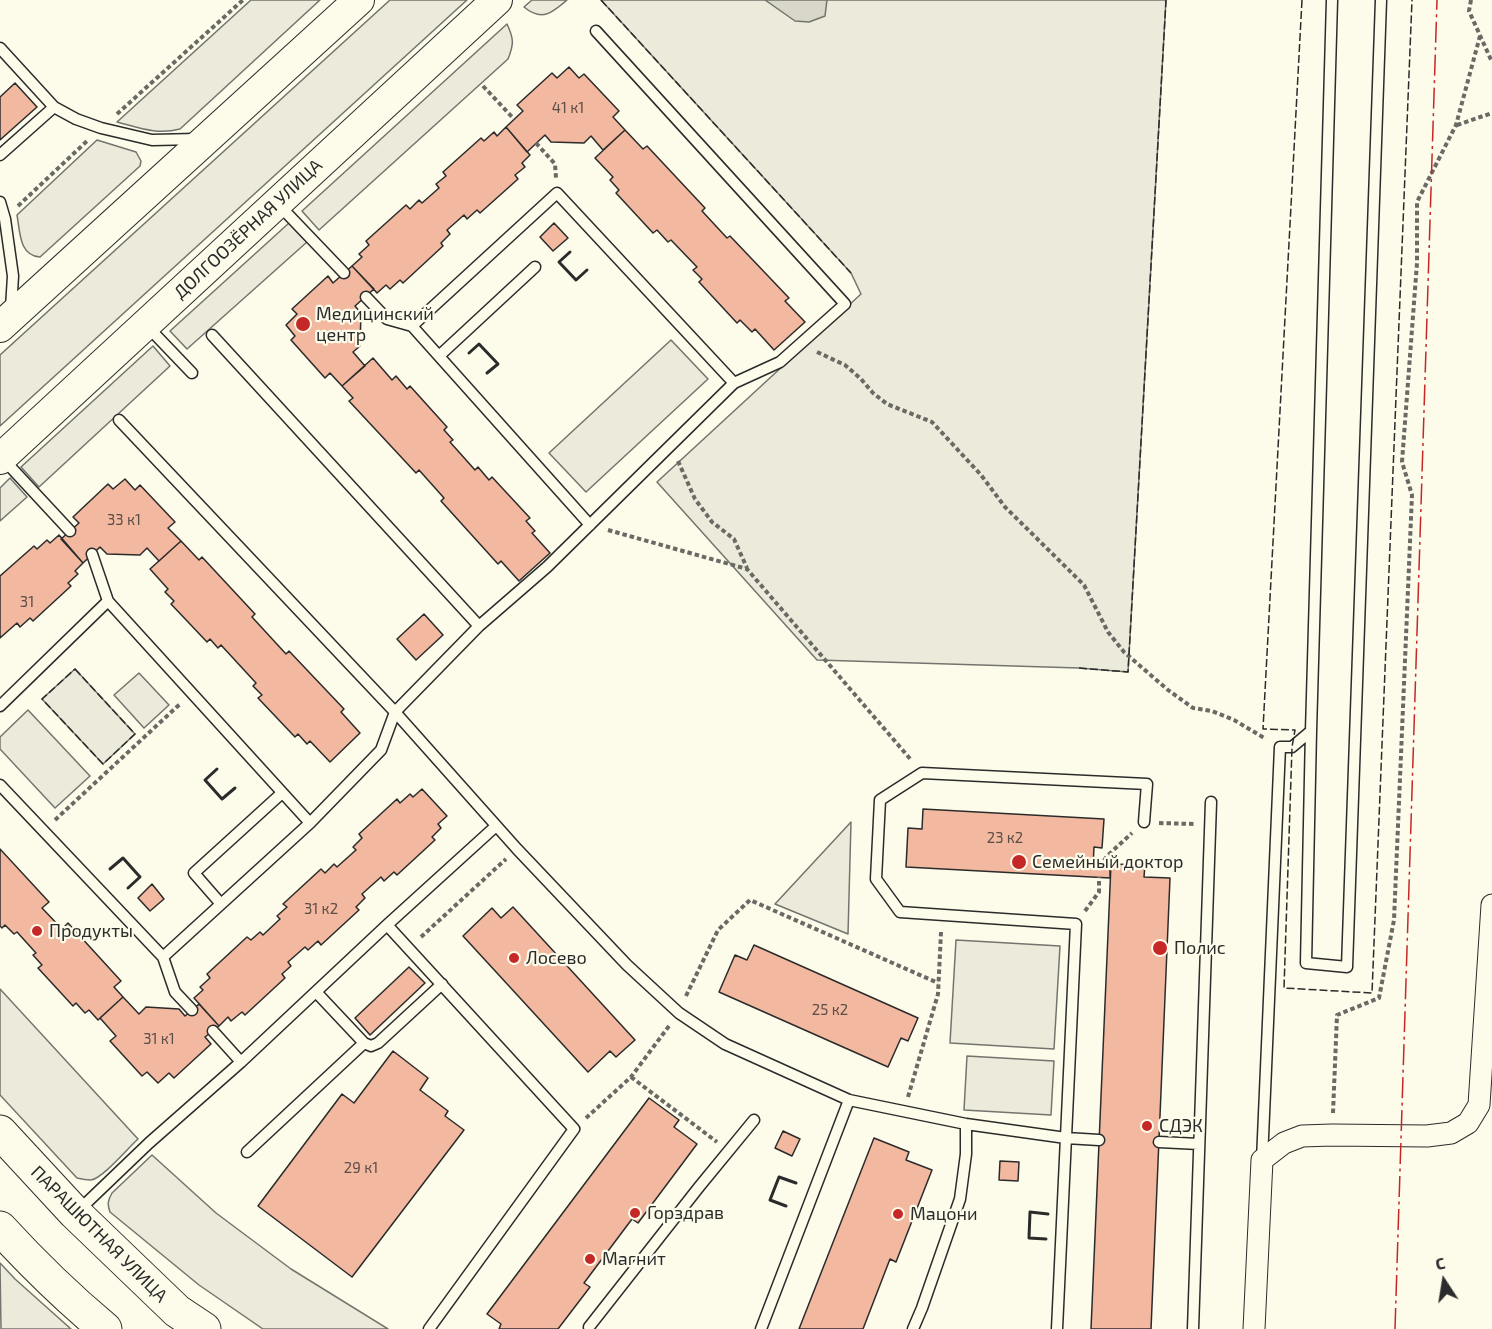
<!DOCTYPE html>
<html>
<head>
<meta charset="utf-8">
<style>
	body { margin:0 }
	#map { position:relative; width:1492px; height:1329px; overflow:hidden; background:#fdfbea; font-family:"Exo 2",sans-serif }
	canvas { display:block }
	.north { position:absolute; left:1414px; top:1251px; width:60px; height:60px; -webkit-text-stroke:4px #fdfbea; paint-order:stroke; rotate:348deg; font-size:16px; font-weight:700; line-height:24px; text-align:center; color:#2b2b2b }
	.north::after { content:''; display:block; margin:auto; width:21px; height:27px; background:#2b2b2b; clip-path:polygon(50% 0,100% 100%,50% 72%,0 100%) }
</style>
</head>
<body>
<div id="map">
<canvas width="1492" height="1329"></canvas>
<div class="north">С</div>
</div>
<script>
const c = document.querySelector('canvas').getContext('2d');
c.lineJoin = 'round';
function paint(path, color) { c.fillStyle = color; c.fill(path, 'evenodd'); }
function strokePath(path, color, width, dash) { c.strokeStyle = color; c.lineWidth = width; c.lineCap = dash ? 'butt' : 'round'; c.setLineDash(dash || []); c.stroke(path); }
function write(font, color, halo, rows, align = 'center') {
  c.font = font + ' "Exo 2",sans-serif'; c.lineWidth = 4.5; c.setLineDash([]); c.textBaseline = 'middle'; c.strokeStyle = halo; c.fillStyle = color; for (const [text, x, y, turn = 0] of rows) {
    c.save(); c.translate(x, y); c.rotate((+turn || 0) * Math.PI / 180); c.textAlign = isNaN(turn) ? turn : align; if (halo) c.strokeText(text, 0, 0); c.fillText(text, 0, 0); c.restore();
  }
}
const green = new Path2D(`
	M251,0H320L180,129C157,135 140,128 117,122Z
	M390,0H467L0,426V355Z
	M532,0H567C552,13 542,22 524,7Z
	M601,0H1166L1128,672L1079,668L817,660L657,482L861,294L851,273Z
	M507,24C514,39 514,44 508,59L319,230L302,211Z
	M97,140L136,152L141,161L140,166L40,257C19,256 20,231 17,215Z
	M289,223L307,242L187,349L170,331Z
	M671,340L708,379L586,492L549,453Z
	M153,346L170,366L39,487L21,467Z
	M10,478L27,497L0,521V488Z
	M75,669L135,734L103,764L42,699Z
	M139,673L169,705L144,728L114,695Z
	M28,710L90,776L55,808L0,749V737Z
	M851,822L848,934L775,904Z
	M956,940L1060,946L1054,1049L950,1043Z
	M0,989L138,1139C127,1149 103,1178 91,1180C86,1180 81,1179 77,1178L0,1095Z
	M967,1056L1054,1061L1051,1115L964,1110Z
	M152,1155L216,1213L291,1269L388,1329H263L199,1285L110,1212C107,1204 108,1200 112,1193Z
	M0,1263L15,1279L71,1329H1Z`);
paint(green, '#ecebdb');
strokePath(green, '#74746e', 1.5);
const water = new Path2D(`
	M765,0H827L825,16L809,22L795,21Z`);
paint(water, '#d8d7c9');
strokePath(water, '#74746e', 1.5);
const building = new Path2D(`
	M569,67L579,78L584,74L619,111L613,117L625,130L603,150L591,136L584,143L551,142L545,135L527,152L506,127L523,111L517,105L552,73L557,78Z
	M15,83L37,107L0,140V97Z
	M506,127L530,155L522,163L525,167L515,175L518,179L480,213L477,210L467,219L464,215L447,230L450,234L441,243L443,246L403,283L400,280L390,289L386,285L377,293L352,266L362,257L359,254L369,245L366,241L406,205L410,209L419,200L422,203L439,188L436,184L446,176L443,172L481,138L484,141L494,132L497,136Z
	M625,130L643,149L647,146L705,208L702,211L727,238L730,236L789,298L785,301L805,322L774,350L755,329L752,332L740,320L737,323L699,282L702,279L693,270L697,267L671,240L668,242L657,230L653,233L616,193L619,190L610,180L613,177L595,158Z
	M554,223L568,238L553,251L540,237Z
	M352,266L374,289L355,306L361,313L360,346L353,352L365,366L342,386L330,373L325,378L291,340L295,336L286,325L297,314L292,309L328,276L333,283Z
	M373,358L392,380L396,376L407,389L410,386L447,427L444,430L453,440L450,442L475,470L478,467L489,480L492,477L530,518L526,521L535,531L532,533L550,553L519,581L501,561L498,564L441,501L444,498L419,470L416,473L349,401L353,398L342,386Z
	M125,479L135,490L140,485L175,522L168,528L181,541L159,561L147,548L140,555L107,554L100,547L83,563L61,539L79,523L73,517L108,484L113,489Z
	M59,535L83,563L75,571L78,574L68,583L71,586L33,621L30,618L20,627L17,623L0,638V576L34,546L37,549L47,540L50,543Z
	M181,541L199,560L202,557L255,614L252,617L286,654L289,651L344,709L341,712L360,733L330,762L310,741L307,744L298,734L295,737L258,698L262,695L253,686L256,683L221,645L218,648L210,639L207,642L171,604L174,601L165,592L168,589L150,569Z
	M424,614L443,635L416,660L397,639Z
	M422,789L447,816L438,824L441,828L432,837L435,840L397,875L394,872L384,881L381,877L362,894L365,898L356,907L359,910L321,945L318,941L308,950L305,947L288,962L291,966L282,974L285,978L245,1015L242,1012L231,1021L228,1017L219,1026L194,998L203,990L200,987L210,978L207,974L247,937L251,940L260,932L263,935L280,919L277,916L287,907L283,904L321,869L325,873L334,864L337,867L356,850L353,847L362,838L359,834L397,799L400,803L410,794L413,797Z
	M923,809L1104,819L1102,848L1094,847L1093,867L1110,868V878L906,867L908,828L922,829Z
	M0,849L49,902L42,908L62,929L68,923L121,981L114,987L123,997L98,1020L89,1010L85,1013L76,1003L73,1006L38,968L42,965L33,955L36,953L17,932L14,934L5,925L2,928L0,926Z
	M1111,864L1145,865L1144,877L1170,878L1151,1329H1091Z
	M152,884L164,899L150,911L138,898Z
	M513,907L635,1040L616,1057L610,1051L588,1072L463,936L492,908L501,918Z
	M754,945L918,1018L908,1041L901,1038L888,1067L719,992L735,955L747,960Z
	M409,967L425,983L370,1035L355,1018Z
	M123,997L139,1014L146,1007L179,1009L185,1016L199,1004L219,1026L205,1037L211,1044L174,1078L169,1073L158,1083L147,1072L142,1076L110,1041L116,1036L100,1018Z
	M393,1051L428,1078L420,1090L448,1111L445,1116L464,1130L352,1277L258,1206L342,1094L354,1103Z
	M649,1098L679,1120L674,1127L697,1144L638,1223L632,1219L584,1283L590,1287L558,1329H499L501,1324L487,1314Z
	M783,1131L800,1139L792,1156L775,1148Z
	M874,1138L909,1152L906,1160L932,1170L896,1262L890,1259L863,1329H799Z
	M1000,1161L1019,1162L1018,1181L999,1180Z`);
paint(building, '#f2b8a0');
strokePath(building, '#2b2b2b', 1.5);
const service = new Path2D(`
	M1332,0L1311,731L1306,963L1347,967L1381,0
	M0,48L54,107L76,119L101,128L152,140L197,139
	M0,155L54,107
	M0,202L5,219L13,276L11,308
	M278,204L344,273
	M366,297L387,319L412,326
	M147,326L192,373
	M212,335L479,626
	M439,356L535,267
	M119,420L395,712L517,849L627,965L679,1013L725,1044L849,1100L966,1124L1066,1138L1099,1140
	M3,459L70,531
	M590,525L412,326L557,193L734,383
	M92,554L108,601
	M0,706L108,601L310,823
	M0,785L163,957L175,992L192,1010
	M221,904L194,873L282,793
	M387,925L574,1129L429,1329
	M163,957L310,823L381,750L395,712L479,626L547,567L734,383L780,362L845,304L596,31
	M316,992L364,1043L371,1046L378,1043L442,984
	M213,1031L241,1062
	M1159,1142L1199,1144
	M247,1152L364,1043
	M1262,1160L1280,747H1292L1311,731
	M78,1211L149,1143L241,1062L387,925L496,826
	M589,1327L699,1187L754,1120
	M761,1329L849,1100
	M913,1329L922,1308L960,1199L966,1154V1124
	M1057,1329L1076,924L900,912L876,879L880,800L922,773L1147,784L1144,822
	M1193,1329L1211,802`);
const minor = new Path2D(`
	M1254,1329L1262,1160L1284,1143L1302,1136L1332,1135L1427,1136L1451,1133L1468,1123L1479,1105L1492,905`);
const secondary = new Path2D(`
	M0,327L359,0
	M0,459L497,0`);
const primary = new Path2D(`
	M0,1132L75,1213L177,1311L204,1329
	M0,1228C33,1264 68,1298 105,1329`);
strokePath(service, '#2b2b2b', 13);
strokePath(minor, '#2b2b2b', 23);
strokePath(secondary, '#2b2b2b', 32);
strokePath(primary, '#2b2b2b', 35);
strokePath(new Path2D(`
	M1471,0L1469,11L1492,62
	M483,86L514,119
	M117,114L243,0
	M1457,125L1492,113
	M536,143L555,164L556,178
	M18,206L87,141
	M817,352L845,365L861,379L873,393L887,404L932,422L981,475L1005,507L1084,585L1108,632L1124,652L1168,690L1193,708L1212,711L1234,720L1266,739
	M678,461L695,499L712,522L734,539L747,568
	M608,530L747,569L912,761
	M55,820L181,703
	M1159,823L1194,824
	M1100,867L1107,856L1132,833
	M1085,911L1099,892V877
	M421,937L506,859
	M686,996L718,930L750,900L938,983
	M631,1077L717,1142
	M908,1097L938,994L941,932
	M1333,1113L1337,1015L1379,998L1394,920L1412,495L1402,462L1417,263V202L1456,125L1480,36
	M586,1118L631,1077L669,1026`), '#6a6964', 4, [4.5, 3]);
strokePath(service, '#fdfbea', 10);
strokePath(minor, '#fdfbea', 21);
strokePath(secondary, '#fdfbea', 30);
strokePath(primary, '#fdfbea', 33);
strokePath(new Path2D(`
	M601,0L851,273
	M1302,0L1263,729L1295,730L1292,747L1284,988L1372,993L1412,0
	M1079,668L1128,672L1166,0
	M75,669L135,734L103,764L42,699Z`), '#2b2b2b', 1.5, [8, 3]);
strokePath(new Path2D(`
	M570,252L559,262L576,280L587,270
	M469,353L479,344L498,364L487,373
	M217,769L205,780L222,799L235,788
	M110,869L123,858L140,877L128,888
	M786,1206L770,1200L779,1177L796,1183
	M1046,1239L1029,1238L1030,1212L1048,1214`), '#2b2b2b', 3);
strokePath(new Path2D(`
	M1395,1329L1437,0`), '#c62828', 1.5, [21, 4.5, 3, 4.5]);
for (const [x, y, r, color] of [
	[303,324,8,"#c62828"],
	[1019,862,8,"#c62828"],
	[37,931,6,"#c62828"],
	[1160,948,8,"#c62828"],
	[514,958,6,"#c62828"],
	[1147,1126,6,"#c62828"],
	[635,1213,6,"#c62828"],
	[898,1214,6,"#c62828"],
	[590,1259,6,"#c62828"]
]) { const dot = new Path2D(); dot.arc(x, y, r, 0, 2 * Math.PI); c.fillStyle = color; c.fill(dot); strokePath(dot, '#fdfbea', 2); }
write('15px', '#5d4e48', null, [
	["41 к1",568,108],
	["33 к1",124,520],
	["31",27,602],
	["23 к2",1005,838],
	["31 к2",321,909],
	["25 к2",830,1010],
	["31 к1",159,1039],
	["29 к1",361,1168]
]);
write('18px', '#2b2b2b', '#fdfbea', [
	["ДОЛГООЗЁРНАЯ УЛИЦА",248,229,-43],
	["ПАРАШЮТНАЯ УЛИЦА",99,1234,45]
]);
write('18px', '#2b2b2b', '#fdfbea', [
	["Медицинский",316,314],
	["центр",316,335],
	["Семейный доктор",1032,862],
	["Продукты",49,931],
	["Полис",1174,948],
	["Лосево",526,958],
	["СДЭК",1159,1126],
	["Горздрав",647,1213],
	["Мацони",910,1214],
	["Магнит",602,1259]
], 'left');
</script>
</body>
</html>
